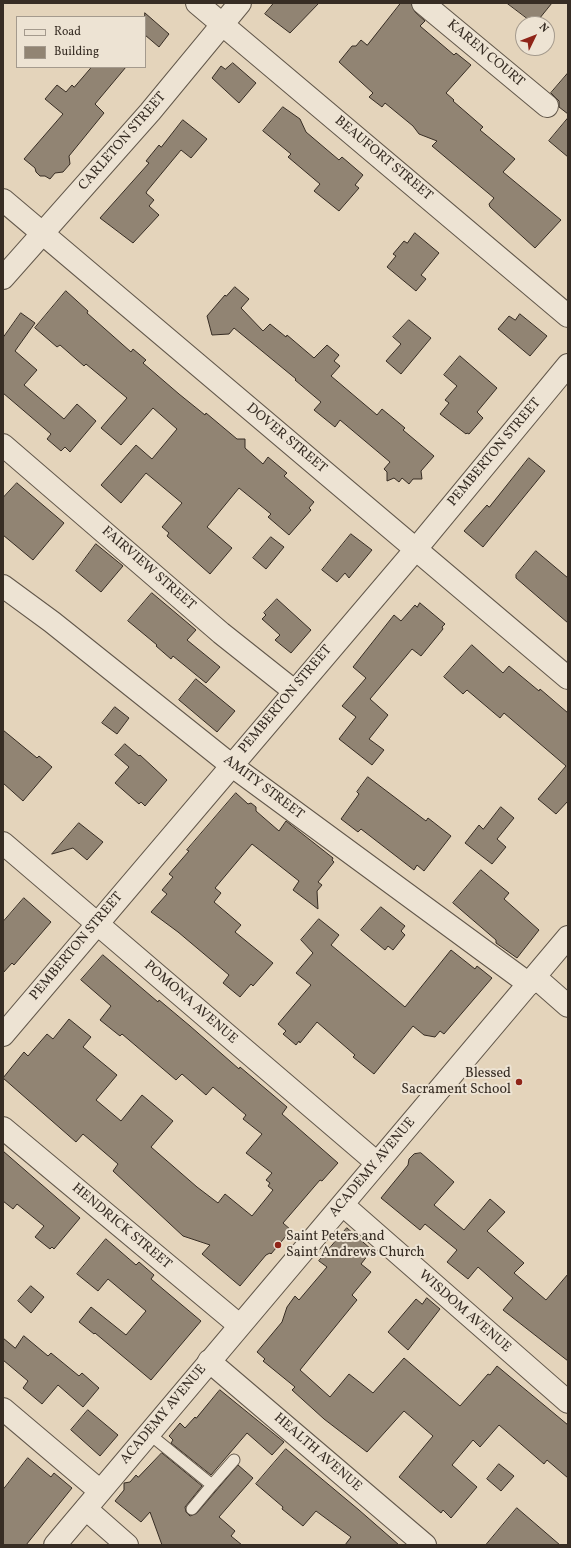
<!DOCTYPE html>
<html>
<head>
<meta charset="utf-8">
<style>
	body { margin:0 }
	#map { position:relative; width:571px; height:1548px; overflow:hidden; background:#e4d4bb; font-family:Vollkorn,serif }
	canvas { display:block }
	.frame { position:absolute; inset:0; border:4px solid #372d24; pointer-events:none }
	.legend { position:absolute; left:16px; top:16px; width:130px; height:52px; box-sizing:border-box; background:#ede3d3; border:1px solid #a49a8d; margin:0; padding:5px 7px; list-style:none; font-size:12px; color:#372d24 }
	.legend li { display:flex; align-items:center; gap:8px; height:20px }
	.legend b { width:20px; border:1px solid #a49a8d }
	.north { position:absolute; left:515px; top:16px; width:40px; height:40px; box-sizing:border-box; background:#ede3d3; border:1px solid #a49a8d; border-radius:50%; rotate:47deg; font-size:11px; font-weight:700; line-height:16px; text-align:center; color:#372d24 }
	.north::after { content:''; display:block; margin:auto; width:14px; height:18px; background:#8f2418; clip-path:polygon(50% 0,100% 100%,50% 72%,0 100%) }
</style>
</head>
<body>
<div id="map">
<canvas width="571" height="1548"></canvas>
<div class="frame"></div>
<ul class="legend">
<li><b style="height:5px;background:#ede3d3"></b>Road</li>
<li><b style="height:11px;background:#918473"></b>Building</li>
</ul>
<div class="north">N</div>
</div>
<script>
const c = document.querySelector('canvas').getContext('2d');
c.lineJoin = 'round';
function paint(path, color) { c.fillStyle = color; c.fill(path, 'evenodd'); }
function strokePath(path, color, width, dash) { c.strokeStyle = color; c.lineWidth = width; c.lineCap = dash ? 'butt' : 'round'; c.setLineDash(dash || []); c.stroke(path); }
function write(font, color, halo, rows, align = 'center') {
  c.font = font + ' Vollkorn,serif'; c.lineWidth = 4; c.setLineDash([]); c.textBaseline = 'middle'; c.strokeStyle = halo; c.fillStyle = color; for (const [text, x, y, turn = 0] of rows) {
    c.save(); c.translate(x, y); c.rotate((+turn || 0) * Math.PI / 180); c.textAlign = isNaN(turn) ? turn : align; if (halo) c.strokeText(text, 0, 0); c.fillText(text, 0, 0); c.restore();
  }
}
const building = new Path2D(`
	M274,3H319L290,33L265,14Z
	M401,3H411L415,12L425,21L420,26L454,55L456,53L471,65L446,93L454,100L453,101L483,127L480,130L515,159L503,172L561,220L535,248L490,207L489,204L494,198L432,146L437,141L419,134L413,126L385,103L382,107L369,97L373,93L339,62L352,46H356L361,40L367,45Z
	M507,3H552L535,24Z
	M145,13L169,34L159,47L145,35Z
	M233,63L256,83L239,103L212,78L221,66L225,69Z
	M92,67H126L95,104L104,113L69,156L70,164L63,172L55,173L50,179L45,176H40L36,172L35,168L24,159L63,114L45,99L57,85L66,92L72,85L74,87Z
	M568,73V114L559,107V101L551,93Z
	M283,107L300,119L306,132L339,160L342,157L363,175L355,185L359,188L339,211L314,191L320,184L288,157L291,154L263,131Z
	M568,118V157L549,141Z
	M183,120L207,139L191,158L181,150L147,191L146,193L154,200L149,206L159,215L133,243L100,218L149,163L146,161L159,145L161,147Z
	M415,233L439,253L421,275L426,279L416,291L387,267L396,256L393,254L404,241L407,243Z
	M235,287L249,299L241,308L263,331L270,324L286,337L287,335L314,358L327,345L339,355L334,361L340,366L331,376L377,415L382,409L405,428L403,430L434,456L421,471L422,479H413L409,484L402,478L399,482L394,478L387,481V472L384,469L390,462L340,420L335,427L314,410L321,402L295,380L296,379L234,328L229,334L212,335L207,316L225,295L226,296Z
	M66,291L88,311L87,313L131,352L133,349L146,360L143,363L179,394L205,415L206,413L237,439H245V448L263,464L268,457L287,473L284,476L314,502L309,508L311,510L289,535L268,517L271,514L239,488L207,527L232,548L210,574L167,536L169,533L162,527L182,503L146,473L121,503L101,485L136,445L152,459L177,429L153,408L121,445L101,428L127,398L86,364L84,366L60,345L57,347L35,328Z
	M21,313L35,323L15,351L37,370L24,385L64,419L77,404L96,421L70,452L65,447L61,451L47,439L51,434L3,393V338Z
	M520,314L547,336L530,356L498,329L509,316L515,320Z
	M409,320L431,338L401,374L386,361L401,344L393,337Z
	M460,356L497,388L477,412L483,418L469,434L467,433L466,434L440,414L449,403L445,400L457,386L444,375Z
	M529,458L545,471L483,547L464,531L487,505L489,507Z
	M17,483L64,523L33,560L3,535V498Z
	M351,534L372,550L349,578L345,573L337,582L322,570Z
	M271,537L284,547L266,569L253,558Z
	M96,544L123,566L101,592L76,571Z
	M536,551L568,578V623L516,578V575Z
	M152,593L196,630L187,640L220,667L206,683L173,656L171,659L156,646L157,645L128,621Z
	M277,599L311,630L291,653L275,640L280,635L262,619L266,615L264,613Z
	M420,603L445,624L442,627L443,629L421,656L412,649L370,699L388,715L369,739L384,750L372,765L339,739L356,717L342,706L366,678L353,667L394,615L401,621L415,605L417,607Z
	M472,645L503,673L509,666L539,691L540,689L568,713V801L556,814L538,799L566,766L504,713L500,718L467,690L463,694L444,677Z
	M196,679L235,711L217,732L179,700Z
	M115,707L129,718L117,734L102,723Z
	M3,730L37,758L39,756L52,767L23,801L3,783Z
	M125,744L139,756L140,755L167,780L145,806L141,802L139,804L115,783L129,767L115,755Z
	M368,777L426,821L428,818L451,836L424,871L417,865L414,870L361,829L358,832L341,819L359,794L357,792Z
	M236,793L248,804L251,803L256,807V811L279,831L286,821L333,858L332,860L334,862L318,882L322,885L317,891L318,909L293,890L299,881L252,844L215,888L221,893L214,902L241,925L235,932L273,963L253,986L251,984L240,997L223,983L229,975L178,932L151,912L167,894L162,890L173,877L169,874L189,851L187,850Z
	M501,807L514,818L497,839L506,847L492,864L465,843L479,825L483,829Z
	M79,823L103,842L87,860L73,848L52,854Z
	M481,870L509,893L504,899L539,930L517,958L496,943V940L453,903Z
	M24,898L51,922L14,965L12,963L3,973V922Z
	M381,907L405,926L401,931L405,935L393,950L388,946L385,950L361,930Z
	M319,919L339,935L331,945L405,1007L451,950L475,969L477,966L492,978L444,1034L440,1031L435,1037L424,1035L413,1026L374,1074L353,1057L355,1055L317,1022L300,1043L299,1041L296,1045L283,1034L286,1031L278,1024L311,985L296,973L313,953L301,940Z
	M103,955L158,1002L159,1000L190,1026L239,1069L240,1067L287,1107L282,1114L338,1163L322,1181L320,1180L283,1223L291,1230L271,1254L270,1253L266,1255L240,1286L202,1254L210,1245L183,1236L113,1171L118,1164L83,1134L76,1142L3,1078L24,1052L28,1056L47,1034L53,1039L69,1019L91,1037L83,1047L117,1075L96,1100L121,1121L142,1095L173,1121L151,1147L197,1187L218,1203L225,1194L252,1216L273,1190L268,1186L270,1183L266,1180L272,1173L246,1153L262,1134L243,1119L246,1115L213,1087L206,1095L182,1074L176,1080L122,1034L120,1036L100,1020L111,1006L81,980Z
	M3,1151L80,1218L54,1249L52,1247L50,1249L35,1237L44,1226L17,1204L13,1209L3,1201Z
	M421,1153L454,1182L434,1205L464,1230L490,1199L505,1212L487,1231L524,1263L514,1273L546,1300L568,1274V1361L503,1310L513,1298L478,1267L468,1279L447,1262L457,1250L425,1224L420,1230L381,1198L408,1165L409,1159L414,1154Z
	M347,1228L372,1250L361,1264L371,1272L352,1295L357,1300L300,1370L330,1397L349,1374L373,1393L404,1358L460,1406L488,1374L490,1375L497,1366L568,1425V1478L547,1460L544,1464L499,1425L480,1447L473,1440L452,1465L477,1487L451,1518L443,1510L441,1513L399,1477L433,1436L404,1411L367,1452L324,1419L292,1390L295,1387L263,1361L265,1359L257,1352L282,1322L287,1307L295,1296L299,1300L327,1267L319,1261Z
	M106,1239L136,1265L139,1262L154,1275L151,1279L201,1321L151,1380L95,1333L94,1334L79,1322L91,1307L126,1335L146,1311L108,1279L98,1291L77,1274Z
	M31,1286L44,1297L31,1313L18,1301Z
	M427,1298L440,1309L408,1350L388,1332L416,1299L422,1304Z
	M24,1336L48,1356L51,1353L79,1376L82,1373L99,1388L83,1407L58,1385L42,1404L23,1388L28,1381L3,1360V1338L15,1348Z
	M220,1390L284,1442L272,1455L247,1433L211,1475L171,1443L173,1440L169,1436L180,1423L185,1428L195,1417L196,1418Z
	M88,1410L118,1435L100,1456L71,1430Z
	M286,1449L359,1510L399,1545H345L351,1537L316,1511L303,1526L282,1509L283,1507L256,1484Z
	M162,1453L202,1486L185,1507L186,1512L190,1516L197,1513L238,1465L253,1478L219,1517L235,1531L231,1536L242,1545H162L150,1512L141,1522L115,1501L124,1490V1483L130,1482L136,1475L138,1477Z
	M28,1458L51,1477L54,1473L72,1488L26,1545H3V1490Z
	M499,1464L514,1476L501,1491L487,1479Z
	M517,1508L560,1545H486Z`);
paint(building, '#918473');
strokePath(building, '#372d24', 1);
const service = new Path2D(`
	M148,1433L212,1485L234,1460
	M192,1509L212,1485`);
const minor = new Path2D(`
	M197,3L568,316
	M423,3L547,106
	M3,200L568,678
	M3,278L150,112L240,3
	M3,445L221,633L294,691
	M3,586L52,622L231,765L529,984
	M3,843L377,1163
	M535,977L568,1006
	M3,1035L416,549L568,365
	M3,1128L239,1325
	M343,1205L568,1402
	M209,1361L425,1545
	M3,1409L100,1491
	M86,1509L127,1545`);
const tertiary = new Path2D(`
	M55,1545L568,937`);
strokePath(service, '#62574a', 13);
strokePath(minor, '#62574a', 24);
strokePath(tertiary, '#62574a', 24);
strokePath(service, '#ede3d3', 11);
strokePath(minor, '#ede3d3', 22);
strokePath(tertiary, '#ede3d3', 22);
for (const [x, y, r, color] of [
	[519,1082,4,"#8f2418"],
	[278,1245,4,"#8f2418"]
]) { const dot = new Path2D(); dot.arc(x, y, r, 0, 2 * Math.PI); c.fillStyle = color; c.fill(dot); strokePath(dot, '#ede3d3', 1.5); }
write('14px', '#372d24', '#ede3d3', [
	["KAREN COURT",485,54,40],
	["CARLETON STREET",123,142,-49],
	["BEAUFORT STREET",383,159,40],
	["DOVER STREET",286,439,40],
	["PEMBERTON STREET",495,453,-50],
	["FAIRVIEW STREET",148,569,41],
	["PEMBERTON STREET",286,700,-50],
	["AMITY STREET",263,788,37],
	["PEMBERTON STREET",77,947,-50],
	["POMONA AVENUE",190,1003,41],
	["ACADEMY AVENUE",373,1168,-50],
	["HENDRICK STREET",121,1227,40],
	["WISDOM AVENUE",464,1312,41],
	["ACADEMY AVENUE",164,1415,-50],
	["HEALTH AVENUE",317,1453,41]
]);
write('14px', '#372d24', '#ede3d3', [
	["Blessed",511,1074],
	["Sacrament School",511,1090],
	["Saint Peters and",286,1237,"left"],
	["Saint Andrews Church",286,1253,"left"]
], 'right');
</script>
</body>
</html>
